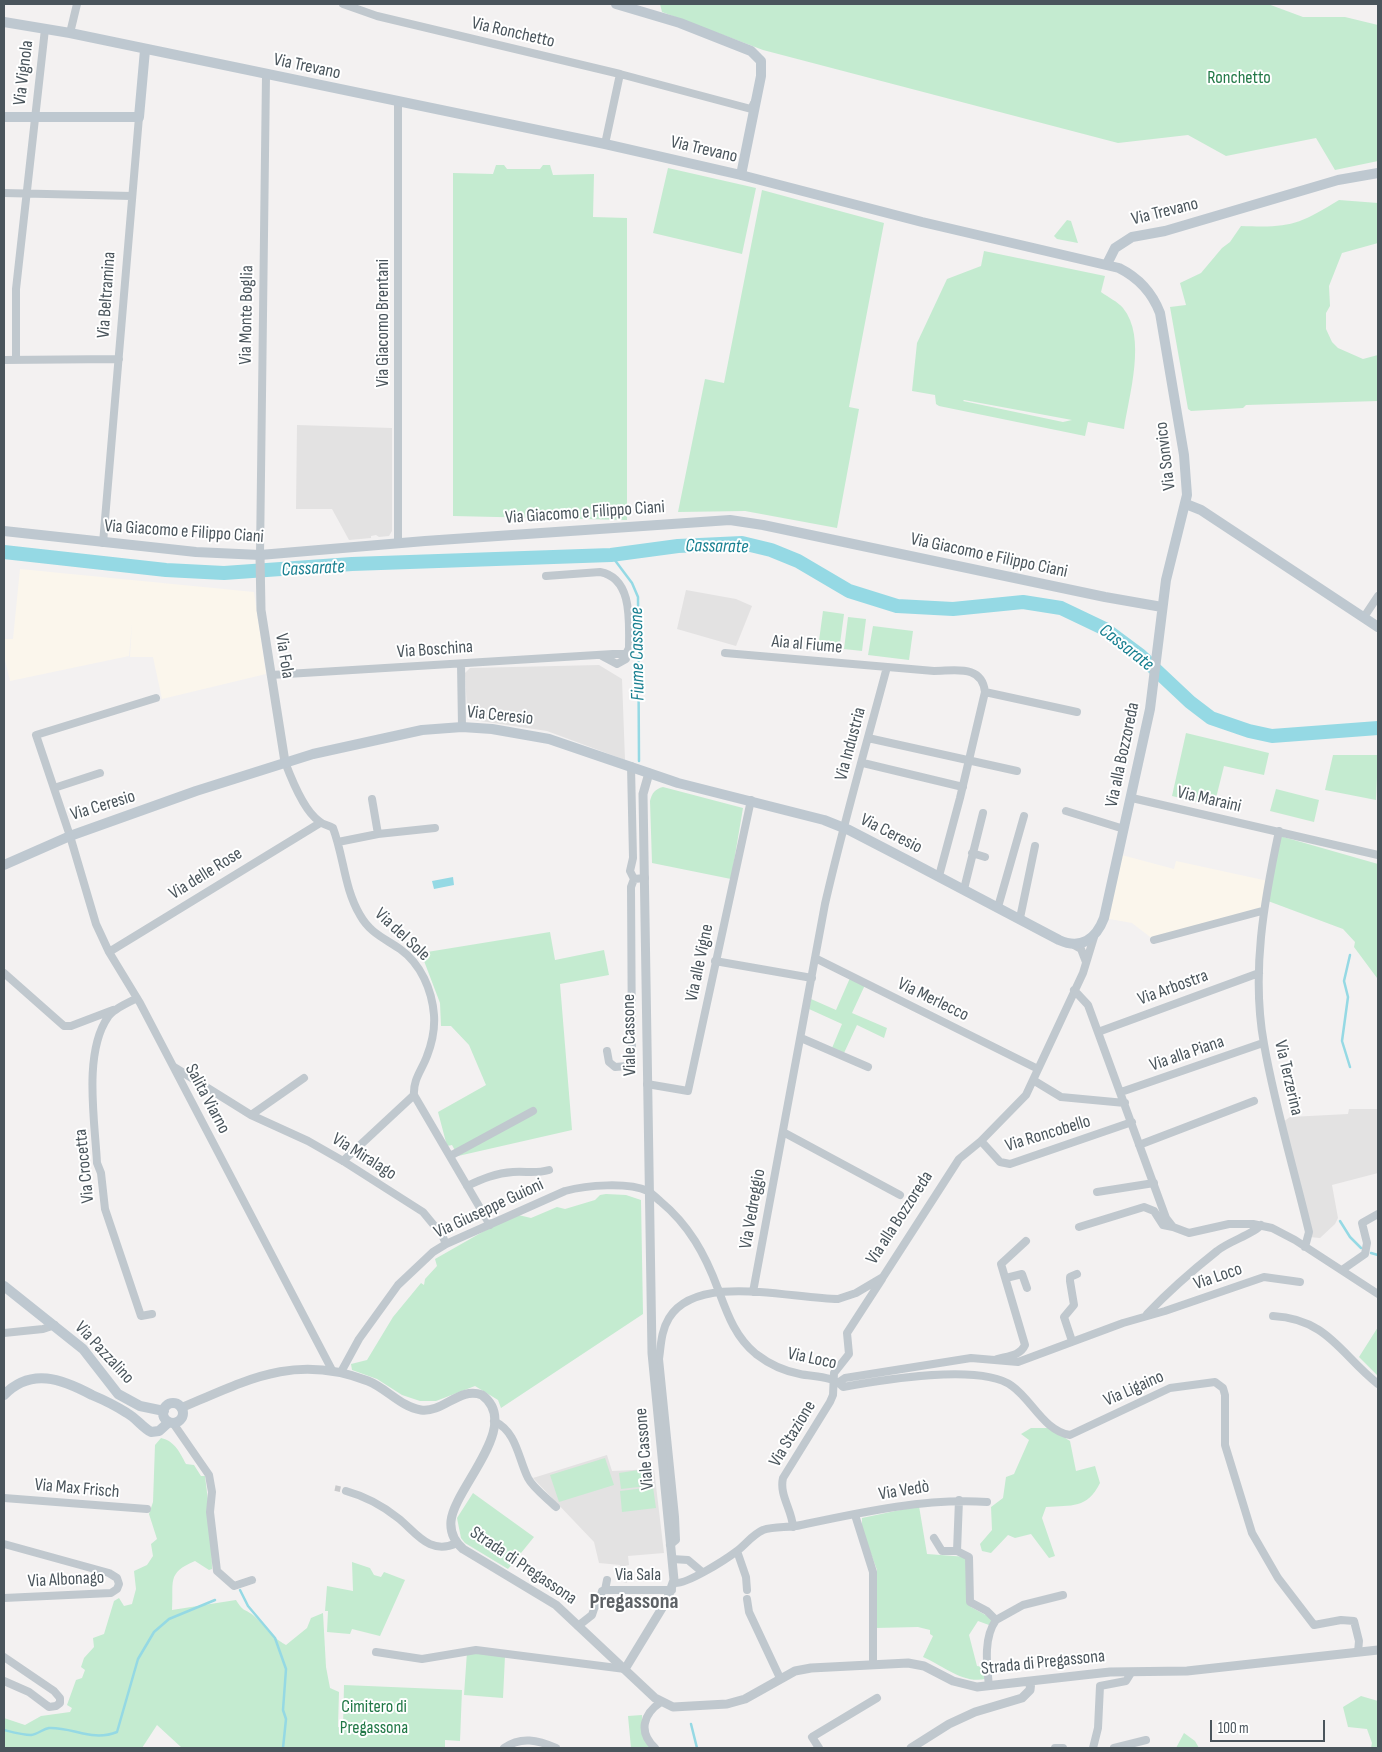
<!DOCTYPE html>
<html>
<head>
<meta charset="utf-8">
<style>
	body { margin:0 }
	#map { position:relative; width:1382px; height:1752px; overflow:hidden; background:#f3f1f1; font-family:"Sofia Sans Condensed",sans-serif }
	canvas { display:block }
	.frame { position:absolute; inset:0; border:5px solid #4a555c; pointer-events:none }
	.scale { position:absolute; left:1210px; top:1720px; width:115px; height:22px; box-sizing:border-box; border:2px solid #4a555c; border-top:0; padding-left:6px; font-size:15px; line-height:18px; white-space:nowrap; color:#4a555c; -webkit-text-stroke:4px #fff; paint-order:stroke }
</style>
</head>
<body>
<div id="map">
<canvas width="1382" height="1752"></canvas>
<div class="frame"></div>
<div class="scale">100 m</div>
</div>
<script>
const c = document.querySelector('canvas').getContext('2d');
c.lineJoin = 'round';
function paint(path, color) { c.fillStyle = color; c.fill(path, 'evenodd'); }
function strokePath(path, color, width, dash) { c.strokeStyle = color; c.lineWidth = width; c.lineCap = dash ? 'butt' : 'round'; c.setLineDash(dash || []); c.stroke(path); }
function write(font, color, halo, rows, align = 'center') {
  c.font = font + ' "Sofia Sans Condensed",sans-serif'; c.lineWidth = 4; c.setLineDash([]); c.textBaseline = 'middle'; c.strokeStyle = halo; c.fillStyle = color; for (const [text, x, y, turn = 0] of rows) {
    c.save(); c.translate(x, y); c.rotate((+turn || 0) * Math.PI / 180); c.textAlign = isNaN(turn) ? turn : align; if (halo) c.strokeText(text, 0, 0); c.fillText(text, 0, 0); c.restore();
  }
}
paint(new Path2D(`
	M20,569L254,592L266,674L162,699L153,657H130L132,623L129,656L10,681L4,656V639H13Z
	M1118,854L1174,869L1176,861L1268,881L1262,911L1154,940L1132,923L1104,918Z`), '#fbf6ec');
paint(new Path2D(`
	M297,425L392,428V531L389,536L379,537L376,535L371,536V538L349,540L332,509H296Z
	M686,590L736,599L752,606L736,646L677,629Z
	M599,665L622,679L625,760L547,731L474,720L473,710H467L465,673L470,668Z
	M1349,1109H1378V1173L1332,1185L1338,1218L1335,1224L1320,1238L1309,1237L1283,1122L1290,1117L1348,1114Z
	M607,1455L612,1471L654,1469L664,1553L628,1556L629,1565L625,1566L627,1583L623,1582L620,1565L599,1563L594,1542L533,1478Z`), '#e3e2e2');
paint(new Path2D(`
	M660,4H1268L1303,17H1345L1378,25V161L1335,170L1316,138L1226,156L1188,135L1118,143L763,50L662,12Z
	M496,165H504L507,169H540L543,165H550L553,175L594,174L593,217L627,218V520L453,516V173L493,174Z
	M668,168L756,188L742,254L653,233Z
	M762,190L884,223L849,407L859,409L837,528L745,511L678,512L705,379L724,383Z
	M1339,200L1378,203V243L1342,253L1329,286L1330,306L1326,313V329L1332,342L1338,348L1363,359L1378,355V401L1246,405L1243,408L1191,411L1188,409L1170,307L1186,305L1180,283L1201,273L1222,248L1230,242L1241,226C1290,228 1298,225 1339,200Z
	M1067,220L1071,221L1078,243L1057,239L1054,236Z
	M984,251L1105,276L1101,292C1108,297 1118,302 1123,308C1147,337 1129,395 1124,429L1088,422L1085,436L939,406L936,404L935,395L912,391L917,343L947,279L981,266ZM963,401L964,400L1072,420L1063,422Z
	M823,611L844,614L839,651L818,648Z
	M848,617L866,619L862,651L844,649Z
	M873,626L913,631L909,660L868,655Z
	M1186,733L1269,753L1264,775L1224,766L1214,806L1172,796Z
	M1333,755H1378L1376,800L1325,790Z
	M663,787L743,808L731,879L652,863L650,801C652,793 655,789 663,787Z
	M1276,789L1319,800L1314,822L1270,811Z
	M1280,836L1378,864V989L1377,978L1354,947L1355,942L1343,929L1268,901Z
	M550,932L555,960L604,950L609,975L560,984L572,1130L458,1156L452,1145L447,1146L438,1112L486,1085L469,1045L451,1026H441L440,1003L421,953Z
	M850,978L865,985L852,1013L887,1028L884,1038L857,1025L844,1053L832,1048L842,1024L809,1009L811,999L836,1010Z
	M606,1194L626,1195L641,1200L643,1314L501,1408L498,1400L475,1386L436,1401H420L402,1395L377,1379L352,1370L351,1364L367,1360L393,1317L421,1283L424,1285L425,1279L437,1266L435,1259L514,1214L531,1218L557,1207L565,1209L595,1200L600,1195Z
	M1378,1327V1376L1359,1357Z
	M1031,1428H1049L1070,1441L1076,1471L1095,1466L1100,1483C1087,1509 1072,1505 1046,1507L1042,1518L1055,1556L1049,1558L1031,1534L1015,1538L1008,1535L991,1553L982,1551L980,1544L992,1530L991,1507L1003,1498L1006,1477L1014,1474L1029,1440L1021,1434Z
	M161,1438C175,1441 180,1453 186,1464L194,1465L201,1476H205L211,1525L212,1569L209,1570L195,1561C166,1573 174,1582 172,1610L236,1600C244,1613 244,1608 253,1615C267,1627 267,1634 286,1645L307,1628L311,1618L323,1613L326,1667L330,1688L339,1692L338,1727L343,1728L344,1685L462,1690L460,1741L445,1740V1748H182L157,1725L142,1748H4V1718L25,1725L41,1716L70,1712L72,1708L67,1705L76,1680L82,1678L85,1670L81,1667L84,1658L94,1647L93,1638L104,1634L114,1601L119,1598L124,1606L132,1604L136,1589L134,1571L147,1565L153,1556L151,1544L157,1539L149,1514L153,1502L155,1445Z
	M605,1458L614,1485L559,1502L550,1475Z
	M645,1469L647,1486L621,1489L619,1473Z
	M653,1487L656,1508L622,1512L620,1491Z
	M473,1493L534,1537L508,1569L465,1543L461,1538L457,1518Z
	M919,1506L927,1554L967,1557L971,1607L993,1619L989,1625L978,1621L969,1635L977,1666L984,1667L985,1679C963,1684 942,1665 923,1657L933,1636L930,1634V1630L918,1627L875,1628L877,1570L862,1530V1518Z
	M352,1562L370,1568L374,1575L381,1577L384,1572L405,1580L380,1636L352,1629L350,1634L327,1632L328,1611H325L327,1586L353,1591Z
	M467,1652L505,1656L503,1698L464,1695Z
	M1361,1696L1378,1701V1748H1371L1372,1743L1367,1729L1348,1727L1343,1707Z
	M642,1715L643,1736L651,1748H631L628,1716Z
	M1184,1733L1195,1741L1199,1748H1176Z`), '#c4ebd0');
paint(new Path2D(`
	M453,877L454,885L434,889L432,881Z`), '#95d9e4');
strokePath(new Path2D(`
	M611,555L632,583L638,597L639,761
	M1350,955L1344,981L1348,997L1342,1041L1350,1067
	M1340,1221L1350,1237L1361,1248
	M1371,1253L1378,1255
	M240,1590L248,1606L275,1638L286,1669L283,1710L286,1719L283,1748
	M691,1724L697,1748
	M4,1730C12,1732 23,1735 31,1735C38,1734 43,1729 49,1728C73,1727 92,1742 117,1732L138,1659L154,1632L169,1619L215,1600`), '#95d9e4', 2.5);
strokePath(new Path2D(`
	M4,552L166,570L224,573L352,564L611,555L678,546L742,543L771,550L798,561L849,591L897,606L953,609L1023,602L1061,608L1105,629L1140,655L1190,702L1211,718L1249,731L1272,736L1378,728`), '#95d9e4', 14);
strokePath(new Path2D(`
	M335,1488L344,1490`), '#c9cacc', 5.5, [5.5, 3]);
strokePath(new Path2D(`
	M343,4L377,16L620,74L605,144
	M70,33L77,4
	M620,74L751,109L754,103
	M4,193L132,196
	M4,360L119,359
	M16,360V289L45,29
	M103,543L139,117
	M398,543V102
	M260,555L266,75
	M546,576L600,572C633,578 629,622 629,648L626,654
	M1364,617L1378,596
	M725,653L934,671C955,671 982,664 985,692L960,798L939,876
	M461,664L462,727
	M271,675L613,654H626V659L617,664L602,656
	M985,692L1077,712
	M156,698L36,735L70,836L96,924L109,952L140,1003L332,1370
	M868,738L1017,771
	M285,762C291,778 304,811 319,821C323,825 328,825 333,828C344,857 344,888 360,915C370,933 384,938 400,949C421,964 432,990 434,1015C435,1029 432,1043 427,1056C422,1070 413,1079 414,1095L490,1225
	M863,763L963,787
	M631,766L633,858L630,871L634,879
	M54,788L100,773
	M1132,798L1378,855
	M372,799L378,834
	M1066,811L1124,829
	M1279,831C1264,901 1251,973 1264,1044C1275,1107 1294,1169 1309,1232L1305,1247
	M338,842L378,834L435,828
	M972,853L985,857
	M964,889L983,813
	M998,907L1024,816
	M1020,918L1035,846
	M1154,940L1262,911
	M1074,945L1081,949L1086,962
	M109,952L320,823
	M815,958L1038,1069
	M715,961L812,978
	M4,973L64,1026H71L113,1010
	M1074,990L1088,1005L1166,1218L1173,1227L1189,1233L1229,1224H1253L1272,1228L1295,1240L1378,1294
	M137,998C128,1003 113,1009 108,1017C83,1053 95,1122 97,1163L101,1173L105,1209L141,1316L152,1314
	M1098,1032L1259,973
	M801,1038L868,1067
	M607,1051L609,1062L615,1067L627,1066L632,1058L631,887L634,879L645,878
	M174,1067L251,1115L308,1141L343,1161L423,1212L442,1235L446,1244
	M1033,1080L1061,1097L1125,1103
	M647,1084L688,1091L751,800
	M1121,1092L1263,1043
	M251,1115L304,1078
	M783,1132L900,1195
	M981,1141L1000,1162L1010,1164L1132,1122
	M1139,1145L1254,1101
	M450,1156L533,1111
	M343,1161L414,1095
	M467,1186C482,1179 496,1173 513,1172C527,1171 535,1174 549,1170
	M1097,1192L1154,1183
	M1079,1227L1144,1207L1154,1211L1163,1225L1173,1227
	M1342,1270L1365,1254L1367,1243L1362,1223L1378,1214
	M1006,1278L1022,1274L1027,1288
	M753,1292L825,904C843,825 866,746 887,667
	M1147,1314C1168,1292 1193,1270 1217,1251C1229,1241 1254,1234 1261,1225
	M1273,1316C1328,1319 1341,1355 1378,1384
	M4,1333L43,1329L55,1325
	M1072,1341L1064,1317L1074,1305L1070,1281V1277L1077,1274
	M997,1359C1008,1356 1020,1356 1025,1345L1001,1264L1026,1241
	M341,1372L359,1339L398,1285L433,1252L446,1244L565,1191C587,1185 628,1182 648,1191C652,1193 656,1198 660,1201C689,1225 705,1254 718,1289C727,1313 735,1337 756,1354C769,1364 784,1371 800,1374C814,1377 834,1376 843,1387C881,1380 981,1363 1012,1386C1032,1400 1044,1431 1070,1435L1170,1388L1215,1382L1223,1388L1225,1395V1445L1252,1533L1278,1578L1314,1625L1341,1620L1354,1621L1359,1641L1358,1652
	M839,1382L845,1378L971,1358L1018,1362L1123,1323L1165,1311L1264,1277L1300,1282
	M494,1421C517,1432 518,1458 528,1478C533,1488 547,1498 556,1507
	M173,1423L209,1475L212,1492L210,1512L217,1571L234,1586L252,1580
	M346,1491C364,1496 383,1506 398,1518C416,1532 429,1556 457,1543
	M4,1498L147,1509
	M855,1515L873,1572V1665
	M793,1527C792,1510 779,1495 783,1478L830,1402L833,1395L834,1373L849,1354L847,1333L882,1279
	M934,1538L942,1551H957L969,1557L970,1602L987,1611L996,1620
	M4,1544L109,1573L117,1578L119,1584L117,1589L111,1593L4,1598
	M670,1545L676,1540L675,1517L659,1359C661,1345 661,1331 669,1318C697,1272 792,1299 838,1299L856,1293L883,1277L959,1159L981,1141L1026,1095L1083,973L1094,937
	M737,1551L746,1577L747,1590
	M957,1551L959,1500
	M672,1559L688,1560L701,1571
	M674,1583C686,1585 725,1560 737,1551C746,1544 752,1535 763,1530C775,1526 789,1528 801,1525C862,1512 925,1498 987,1502
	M605,1590L607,1580
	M747,1599L749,1612L780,1678
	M578,1626L592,1615L595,1606L599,1604L602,1591L605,1590H672
	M376,1652L422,1659L476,1650L625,1669
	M4,1657L54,1691L60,1698V1703L56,1706L49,1707L29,1692L4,1681
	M989,1686C987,1666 983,1638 996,1620L1023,1605L1063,1595
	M504,1748C521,1736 538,1740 556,1748
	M655,1748C638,1732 643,1714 661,1702
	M819,1748L812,1737L877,1698
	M1055,1748H1063
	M1093,1748L1098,1728L1100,1686L1126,1681L1131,1673
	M1114,1748L1146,1740`), '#c0c8ce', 8);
strokePath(new Path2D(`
	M260,555L261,610L285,762
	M181,1408C247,1380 295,1353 368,1381C386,1388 401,1407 421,1410C443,1413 460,1386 482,1395C523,1425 454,1488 451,1521C450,1532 455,1542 463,1549L556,1605L655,1698L673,1707L727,1704L745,1699L795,1671L811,1668L908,1663L924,1666L953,1681L977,1687L1110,1672L1187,1671L1378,1650
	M625,1669L667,1600L674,1580L652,1353L643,794L649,773
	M911,1748L949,1724L975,1712L1022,1698L1030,1690L1031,1681`), '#c0c8ce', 9);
strokePath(new Path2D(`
	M616,4L680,23L751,51L761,61V76L741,175
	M4,22L70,33L605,144L741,175L922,222L1119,268C1139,278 1152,292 1160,313L1184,455L1187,495L1166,580L1150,709L1104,918C1096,939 1081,950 1059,940L907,860L849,830L824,820L678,783L549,739L492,729L462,727L422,730L313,754L196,791L70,836L4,865
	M4,117H139L145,50
	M1107,264L1115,248L1132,237L1165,231L1338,180L1378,173
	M1186,504L1201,510L1378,627
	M4,531L196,552L260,555L425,541L730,520L763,525L1105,597L1162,607
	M4,1286L83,1349L118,1394L140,1406L164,1411
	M4,1395C31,1367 62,1379 92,1395C104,1400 116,1406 127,1413C136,1418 142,1427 151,1432L159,1431L169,1422
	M163 1413a10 10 0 1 1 20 0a10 10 0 1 1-20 0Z`), '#bec8d0', 10);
write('18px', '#4a555c', '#fff', [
	["Via Ronchetto",513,33,13],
	["Via Trevano",307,67,12],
	["Via Vignola",24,73,-83],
	["Via Trevano",704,150,13],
	["Via Trevano",1165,212,-14],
	["Via Beltramina",107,295,-86],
	["Via Monte Boglia",247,315,-89],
	["Via Giacomo Brentani",383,323,-90],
	["Via Sonvico",1166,456,-97],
	["Via Giacomo e Filippo Ciani",585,513,-4],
	["Via Giacomo e Filippo Ciani",184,532,4],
	["Via Giacomo e Filippo Ciani",989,556,12],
	["Aia al Fiume",807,645,5],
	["Via Boschina",435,650,-4],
	["Via Fola",284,656,81],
	["Via Ceresio",500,716,6],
	["Via Industria",851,744,-75],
	["Via alla Bozzoreda",1123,755,-78],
	["Via Maraini",1209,800,13],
	["Via Ceresio",103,806,-17],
	["Via Ceresio",891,834,27],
	["Via delle Rose",206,874,-32],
	["Via del Sole",402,935,43],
	["Via alle Vigne",700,963,-78],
	["Via Arbostra",1173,988,-20],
	["Via Merlecco",933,1000,26],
	["Viale Cassone",630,1035,-91],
	["Via alla Piana",1187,1054,-19],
	["Via Terzerina",1288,1078,77],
	["Salita Viarno",207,1099,62],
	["Via Roncobello",1048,1134,-17],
	["Via Miralago",364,1157,32],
	["Via Crocetta",85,1166,-96],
	["Via Giuseppe Guioni",489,1209,-25],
	["Via Vedreggio",753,1209,-80],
	["Via alla Bozzoreda",900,1218,-57],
	["Via Loco",1218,1277,-19],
	["Via Pazzalino",104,1353,47],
	["Via Loco",812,1359,12],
	["Via Ligaino",1134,1389,-24],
	["Via Stazione",793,1434,-59],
	["Viale Cassone",645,1449,-95],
	["Via Max Frisch",77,1489,5],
	["Via Vedò",904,1491,-9],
	["Strada di Pregassona",523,1566,34],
	["Via Sala",638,1575],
	["Via Albonago",66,1580,-3],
	["Strada di Pregassona",1043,1663,-6]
]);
write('18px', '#217846', '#fff', [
	["Ronchetto",1239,78],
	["Cimitero di",374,1707],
	["Pregassona",374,1728]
]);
write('italic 19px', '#198091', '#fff', [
	["Cassarate",717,547,1],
	["Cassarate",313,569,-3],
	["Cassarate",1126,648,38],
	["Fiume Cassone",638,654,-91]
]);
write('bold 22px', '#5d6165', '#fff', [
	["Pregassona",634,1602]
]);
</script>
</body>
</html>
